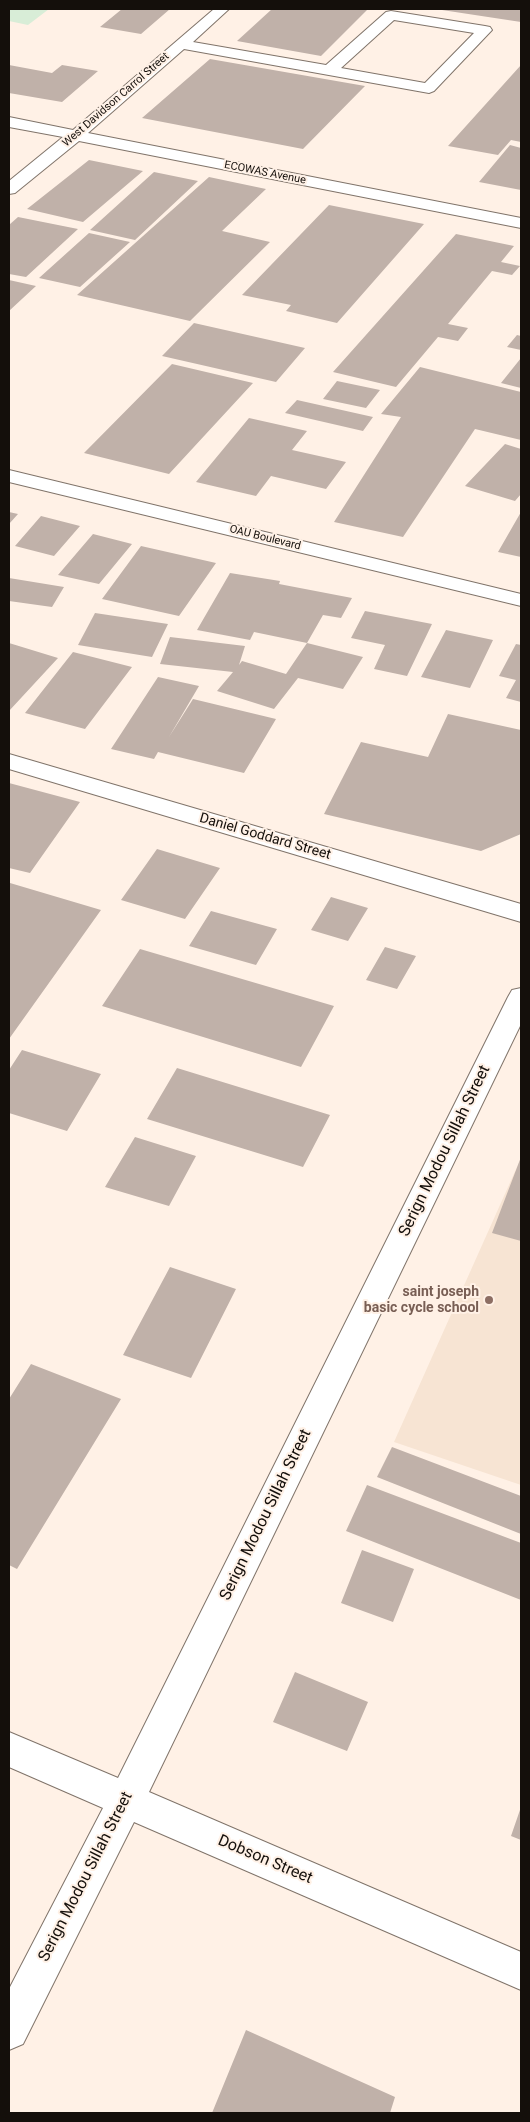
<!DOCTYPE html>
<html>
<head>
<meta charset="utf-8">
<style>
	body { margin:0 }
	#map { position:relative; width:530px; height:2122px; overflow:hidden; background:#fff1e6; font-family:Roboto,sans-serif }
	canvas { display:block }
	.frame { position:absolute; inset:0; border:10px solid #140f0b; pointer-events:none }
</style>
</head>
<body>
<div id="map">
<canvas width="530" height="2122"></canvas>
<div class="frame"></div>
</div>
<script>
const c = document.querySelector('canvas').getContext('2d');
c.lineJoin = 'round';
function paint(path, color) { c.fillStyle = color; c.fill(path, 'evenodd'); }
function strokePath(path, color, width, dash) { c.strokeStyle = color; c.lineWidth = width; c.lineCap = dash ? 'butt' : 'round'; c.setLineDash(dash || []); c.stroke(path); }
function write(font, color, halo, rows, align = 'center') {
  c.font = font + ' Roboto,sans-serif'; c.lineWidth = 4; c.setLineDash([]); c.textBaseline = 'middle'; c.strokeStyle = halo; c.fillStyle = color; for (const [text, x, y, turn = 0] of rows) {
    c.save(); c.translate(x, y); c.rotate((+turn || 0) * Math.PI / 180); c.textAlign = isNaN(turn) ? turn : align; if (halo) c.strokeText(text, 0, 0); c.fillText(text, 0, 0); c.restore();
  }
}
paint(new Path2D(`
	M521,1158V1485L394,1442Z`), '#f7e4d3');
paint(new Path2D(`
	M9,9H49L28,25L9,21Z`), '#d8edd7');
paint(new Path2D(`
	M122,9H170L141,34L100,27Z
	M272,9H368L321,56L237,41Z
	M442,9H521V22L442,10Z
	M210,59L365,86L303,149L142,118Z
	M9,65L52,73L62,65L98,71L62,102L9,93Z
	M521,65V142L511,140L498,155L448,146Z
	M510,145L521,148V190L479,182Z
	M89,160L143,171L83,222L27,209Z
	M154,172L198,181L135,240L90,230Z
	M209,177L266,189L222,231L270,242L190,321L77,295Z
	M329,205L424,224L337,323L286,311L291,305L242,295Z
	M18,217L78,229L26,277L9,274V225Z
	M89,233L130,242L80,287L39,278Z
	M456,234L514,246L501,262L520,266L512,275L492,271L448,324L468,328L458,341L438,337L396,387L333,372Z
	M9,280L36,286L9,311Z
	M194,323L305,348L276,382L162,356Z
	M517,335L521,336V350L507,347Z
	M521,358V388L501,383Z
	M172,364L253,383L169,474L84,453Z
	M420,367L521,392V440L475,429L403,537L334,522L401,417L381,414Z
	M337,381L380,390L366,408L323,399Z
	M297,400L373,417L363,431L285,413Z
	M249,418L307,431L292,450L346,462L326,489L271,476L256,496L196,482Z
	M505,444L521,449V494L515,501L465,486Z
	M9,512L18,514L9,524Z
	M521,512V557L498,552Z
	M41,516L80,526L54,556L15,546Z
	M93,534L132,544L99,584L58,575Z
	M141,546L216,563L179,616L102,599Z
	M230,573L280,581L279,584L352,598L341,618L323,615L307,643L254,632L250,640L197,630Z
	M9,578L64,587L52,607L9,601Z
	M365,611L432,624L407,676L374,669L385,645L351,638Z
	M95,613L168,624L152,657L78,645Z
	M446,630L493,640L470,688L421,677Z
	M170,637L245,646L239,665L242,661L286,674L307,643L363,657L343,689L298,678L274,709L217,691L233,672L160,664Z
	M9,643L58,658L9,711Z
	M516,644L521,645V702L506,698L516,680L499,676Z
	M73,652L132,667L85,729L25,713Z
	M158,677L199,686L169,737L193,699L276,719L244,773L158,752L154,759L111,749Z
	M448,714L521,730V834L481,851L324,814L361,742L428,757Z
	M9,783L80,802L30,873L9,868Z
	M157,849L220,868L185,919L121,900Z
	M10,883L101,910L9,1039V884Z
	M331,897L368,908L348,941L311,930Z
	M211,911L277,929L256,965L189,946Z
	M385,947L416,956L397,989L366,980Z
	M140,949L334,1006L301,1067L102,1006Z
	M22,1050L101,1074L67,1131L9,1113V1070Z
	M177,1068L330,1115L303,1167L147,1119Z
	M135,1137L196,1156L169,1206L105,1187Z
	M521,1157V1241L492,1233Z
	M170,1267L236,1289L191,1378L123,1355Z
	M31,1364L121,1399L17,1569L9,1565V1399Z
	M392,1447L521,1496V1534L377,1477Z
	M367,1485L521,1543V1600L346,1531Z
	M362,1550L414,1569L393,1622L341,1603Z
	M295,1672L368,1702L347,1751L273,1722Z
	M521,1807V1840L511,1836Z
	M246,2030L395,2097L390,2113H212Z`), '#c0b1a9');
const minor = new Path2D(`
	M214,9H229L193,42L326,65L386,12L391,11L485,26L490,27L492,30L434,91L429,93L184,49L88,133L521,218V228L79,141L15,193L9,194V181L63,137L9,127V117L73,130ZM394,20L474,33L425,83L341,68Z
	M9,470L521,594V606L9,482Z
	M521,988V1024L149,1792L521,1952V1990L134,1822L23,2044L9,2050V1989L103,1808L9,1767V1732L118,1778L508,997L512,990Z`);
const highway = new Path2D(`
	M9,754L521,904V922L9,769Z`);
strokePath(minor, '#80746a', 2);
strokePath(highway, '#80746a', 2);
paint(minor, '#fff');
paint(highway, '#fff');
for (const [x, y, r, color] of [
	[489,1300,5,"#8d6e63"]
]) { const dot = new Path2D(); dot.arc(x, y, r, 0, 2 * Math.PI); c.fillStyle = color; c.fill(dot); strokePath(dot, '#fff1e6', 2); }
write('11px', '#140f0b', '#fff1e6', [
	["West Davidson Carrol Street",116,100,-41],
	["ECOWAS Avenue",265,173,11],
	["OAU Boulevard",265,538,14]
]);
write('14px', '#140f0b', '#fff1e6', [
	["Daniel Goddard Street",265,837,16]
]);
write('bold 14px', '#785e54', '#fff1e6', [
	["saint joseph",479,1292],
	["basic cycle school",479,1308]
], 'right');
write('16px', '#140f0b', '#fff1e6', [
	["Serign Modou Sillah Street",445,1151,-64],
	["Serign Modou Sillah Street",266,1515,-64],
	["Dobson Street",265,1860,23],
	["Serign Modou Sillah Street",86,1877,-63]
]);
</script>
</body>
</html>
